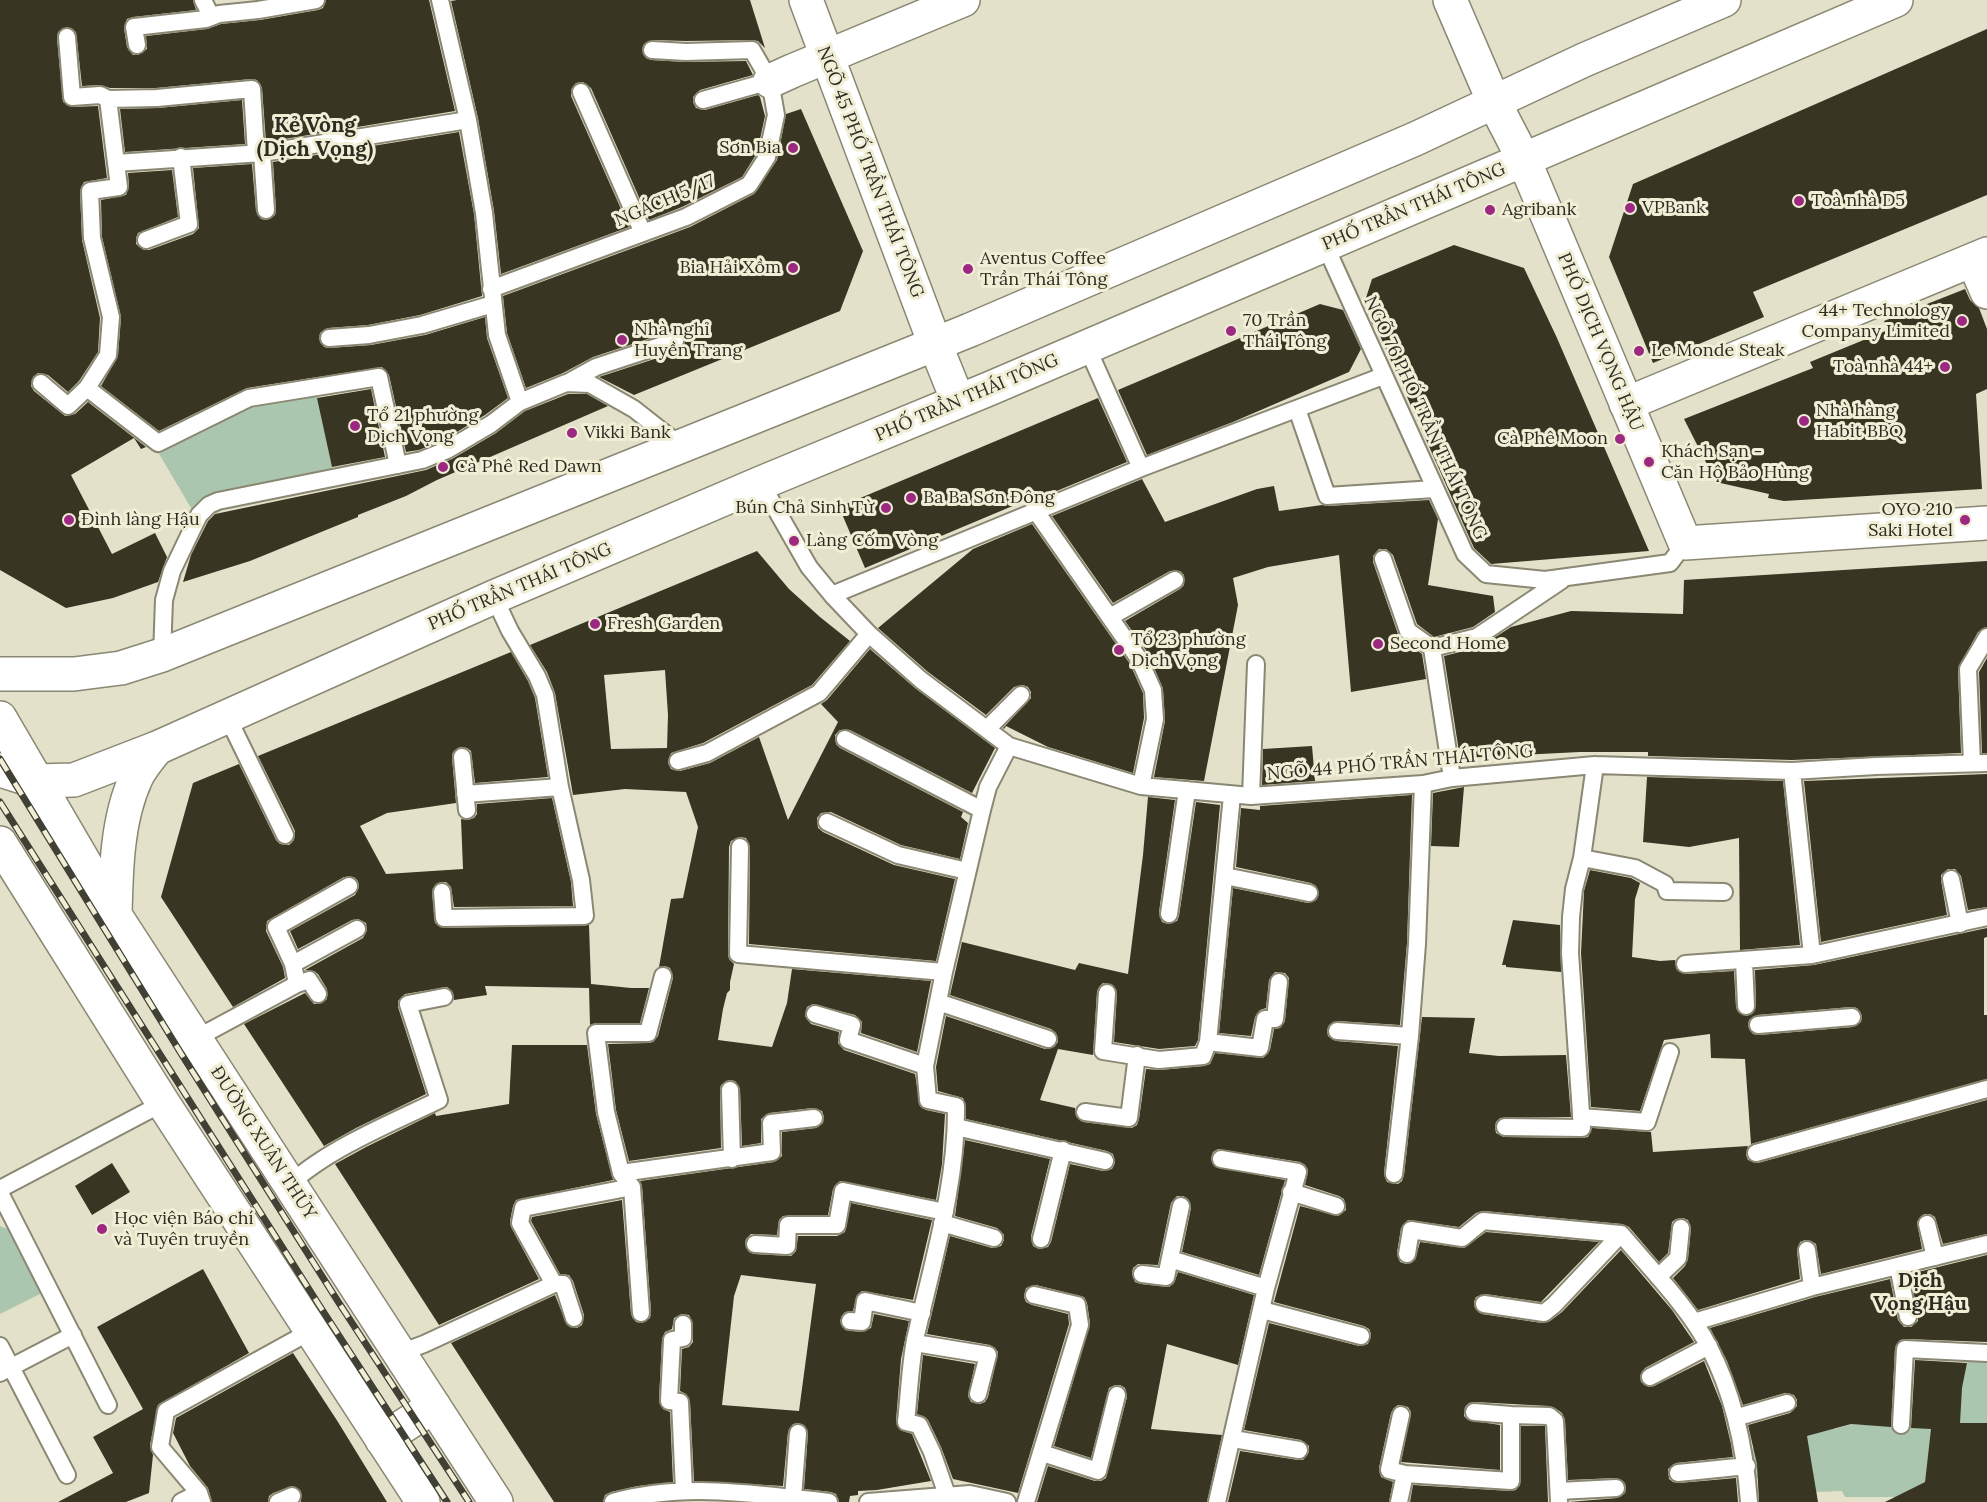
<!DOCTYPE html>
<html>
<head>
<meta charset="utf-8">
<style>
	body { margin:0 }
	canvas { display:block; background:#e4e1ca }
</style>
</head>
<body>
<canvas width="1987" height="1502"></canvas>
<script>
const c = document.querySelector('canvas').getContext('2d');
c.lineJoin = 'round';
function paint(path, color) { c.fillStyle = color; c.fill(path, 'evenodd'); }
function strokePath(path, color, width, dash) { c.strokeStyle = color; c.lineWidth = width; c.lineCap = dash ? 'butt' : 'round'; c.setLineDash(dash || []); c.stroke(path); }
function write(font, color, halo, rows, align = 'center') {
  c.font = font + ' Lora,serif'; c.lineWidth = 6; c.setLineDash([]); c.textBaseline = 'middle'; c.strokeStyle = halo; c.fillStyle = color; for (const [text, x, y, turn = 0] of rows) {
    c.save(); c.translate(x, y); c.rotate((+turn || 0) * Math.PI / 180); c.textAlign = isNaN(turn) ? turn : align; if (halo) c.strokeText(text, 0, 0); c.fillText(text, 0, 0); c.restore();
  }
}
paint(new Path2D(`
	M317,394L333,472L194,513L155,447L247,403Z
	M0,1226L11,1230L42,1293L0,1314Z
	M1968,1357L1987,1358V1423L1932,1424L1925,1482L1896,1497H1845L1842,1491L1816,1492L1812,1472L1756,1478L1752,1449L1811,1435L1831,1427L1835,1429L1851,1424L1920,1428L1962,1388Z`), '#abc6af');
paint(new Path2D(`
	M0,0H193L196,10L133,17L127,19L124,28L127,47L133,55H138L147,49L146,36L207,29L221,24L260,20L318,10L323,8L326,0H429L455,111L266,142L262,88L257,80L251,79L156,88H110L100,85L82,86L76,32L67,27L58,32L57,38L63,102L72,107L98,106L107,178L84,182L80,191L82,240L100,318L98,352L79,381L68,392L48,375L38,373L33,377L31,386L34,391L65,416L75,414L88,402L146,447L141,449L134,438L71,475L112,554L155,533L167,557L158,582L113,598L66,608L0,570Z
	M457,0H750L765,48L758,41L752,40L686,41L653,40L644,44L642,50L646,58L651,60L685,62L746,61L753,75L700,90L693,97V102L696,108L705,110L758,95L760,97L765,116L757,153L742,177L682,207L649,220L591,88L583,82L576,83L571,90V96L629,227L501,274L494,211L478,118L451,1Z
	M1987,29V195L1753,292L1764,317L1653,363L1609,257L1633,184Z
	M242,100L245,144L125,152L120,109L158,108Z
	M801,109L863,251L840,311L634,395L599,377L679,351L685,343L682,333L672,331L593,357L563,373L526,388L507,333L503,296L690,227L754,194L777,160L786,114Z
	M459,132L474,214L482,296L420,315L368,325L328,328L320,333L319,339L324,347L329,348L371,345L425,335L485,317L487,338L508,398L485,415L442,441L419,450L406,452L389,375L382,367L247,388L159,431L101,386L118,356L121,317L102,237L101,200L126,195L129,186L128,173L172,170L178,217L138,233L136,238V244L144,250H149L193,234L199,228L193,168L252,164L256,211L261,219L267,220L275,215L276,210L273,162Z
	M1454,245L1524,268L1557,338L1649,551L1491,564L1474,548L1374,322L1373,325L1369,318H1372L1365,301L1372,279Z
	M1965,289L1970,300L1979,308L1987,329V389L1976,394L1982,489L1784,501L1768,498L1769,494L1716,482L1684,419L1813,368L1810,362L1888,330L1884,321Z
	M1320,304L1343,310L1361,349L1349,372L1233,422L1147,455L1118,390Z
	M371,389L385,457L332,467L317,398Z
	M568,394H587L608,406L437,480L406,496L358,515V517L250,561L183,582L191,555L208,521L215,514L426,470L452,459L496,433L525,411Z
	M1098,398L1127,462L1025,504L1034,497L865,568L839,507Z
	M1142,479L1165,522L1257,489L1274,486L1279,511L1322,505L1328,506L1429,500L1438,519L1428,585L1493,596L1495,612L1473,627L1434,637L1417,624L1393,555L1386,549H1379L1373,556V562L1398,634L1402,640L1422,654L1426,679L1351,692L1339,555L1268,567L1233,578L1238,605L1204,781L1154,777L1165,721L1163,689L1148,653L1125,621L1180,589L1184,585V575L1180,571H1170L1113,603L1052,516Z
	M1032,524L1130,664L1143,693L1144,718L1133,773L1048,747L1006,726L1004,729L1003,728L1031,698V692L1028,687L1023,685L1014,687L986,715L928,672L878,628L973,549Z
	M757,551L789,589L820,617L850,641L812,685L703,743L671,753L668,763L671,769L680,771L710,763L759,737L788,820L838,722L821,704L827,700L870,649L915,688L995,748L972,793L850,730H840L835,735L836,744L840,748L963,812L961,817L968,823L960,859L901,845L831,812L821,813L817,818L818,828L823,832L894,865L955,879L936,961L749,944L750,847L746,838L740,837L731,841L729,847L728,954L729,959L734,964L730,982V990L727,993L723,1009L718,1040L772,1047L787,1003L792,969L931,981L917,1052L861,1033L862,1022L855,1015L813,1004L807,1007L805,1016L811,1024L839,1032L838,1043L844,1050L915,1074L920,1106L926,1110L945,1114L942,1164L936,1200L840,1181L833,1189L828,1215L783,1216L779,1220L777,1235L751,1234L746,1239L745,1244L749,1252L754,1254L791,1256L796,1251L798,1236H837L845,1232L851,1203L932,1220L913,1300L862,1291L857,1295L853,1311L845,1312L840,1321L845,1330L861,1332L871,1328L874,1314L909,1321L901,1359L896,1421L900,1430L912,1434L931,1481L877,1490L858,1491V1495L850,1496L849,1502H839L836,1494L831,1492L804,1489L808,1433L804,1425L798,1423L793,1424L788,1432L783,1486L694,1481L690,1402L686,1394L680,1391L682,1349L689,1347L693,1342V1324L689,1315L682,1314L674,1318L672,1329L665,1332L662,1339L659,1401L663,1409L670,1412L673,1482L638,1486L611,1492L605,1495L603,1502H554L451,1343L555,1295L567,1325L577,1328L582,1325L584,1315L573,1281L569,1275L560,1274L531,1221L532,1217L622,1200L631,1314L636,1322L642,1323L650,1318L651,1312L642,1186L640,1181L774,1162L782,1156V1132L816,1128L823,1123L824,1117L822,1111L813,1108L769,1113L761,1119V1143L742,1146L740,1089L735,1081L729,1080L721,1085L720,1090L721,1148L629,1161L616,1110L608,1044L648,1043L653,1042L658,1036L673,978L670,968L665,966L659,967L671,899L683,898L698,827L686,792L625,789L573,795L555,693L547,672L530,645ZM665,670L668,715L667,748L611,749L604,675ZM741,1275L816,1284L799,1411L722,1405L734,1296Z
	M1987,561V627L1978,632L1958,669L1961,753L1792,760L1648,756V752H1580L1460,758L1444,656L1480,647L1511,627L1571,611L1683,614L1684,580Z
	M511,652L528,681L535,698L548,777L475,783L471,751L467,748L460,747L453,752L452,757L456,803L387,813L360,826L386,874L463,869L461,819L467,820L474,818L477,814V804L552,798L571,882L573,906L454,907L451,887L446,882H441L436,884L432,892L435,923L444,928L589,925L591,984L631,988H649L640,1023H596L590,1025L589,988L485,986L487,995L454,1000L452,991L447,987L405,994L398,1001V1007L426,1094L356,1128L324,1146L244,1024L305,993L314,1004H319L327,999V989L318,974L314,971L305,970L363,938L367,930L366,923L358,919L352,920L298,949L290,931L355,895L359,887L358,881L354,877H344L267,921L266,931L283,967L285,978L233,1007L161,897L193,783L239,764L276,840L280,844L289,845L294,840L295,831L258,756Z
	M1987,658V753H1982L1979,672Z
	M1312,746L1315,781L1262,785L1263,749Z
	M1987,774V907L1968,910L1961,876L1955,869H1948L1941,875V880L1947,915L1821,942L1804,781Z
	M1647,777L1783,781L1800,945L1740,950L1739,838L1689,847L1643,842Z
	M1464,787L1459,847L1431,846L1433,793Z
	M1412,795L1407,943L1400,1025L1337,1021L1329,1025L1327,1031L1328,1036L1336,1041L1398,1046L1384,1173L1387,1182L1398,1184L1402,1181L1404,1175L1422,1017L1475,1018L1469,1053L1499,1056L1566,1055L1571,1117L1500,1118L1496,1122L1495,1127L1496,1133L1504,1137L1582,1138L1588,1137L1592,1128L1651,1132L1653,1152L1748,1146L1746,1155L1748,1160L1758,1163L1987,1100V1234L1943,1244L1935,1217L1930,1214H1924L1917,1222L1922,1249L1821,1274L1816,1244L1811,1241L1805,1240L1800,1242L1797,1251L1800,1279L1698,1310L1673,1278L1685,1266L1688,1259L1691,1228L1688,1220L1683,1218L1676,1219L1672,1222L1668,1253L1659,1262L1629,1227L1622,1224L1484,1211L1476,1213L1459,1227L1408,1220L1401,1228L1397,1253L1400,1262L1406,1264L1415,1260L1420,1242L1464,1248L1486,1232L1599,1242L1541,1302L1485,1294L1476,1297L1474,1302L1475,1308L1482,1314L1542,1323L1550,1321L1562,1312L1621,1250L1672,1310L1694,1342L1645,1368L1640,1376L1641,1382L1649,1387L1654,1386L1704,1361L1722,1406L1731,1444L1733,1457L1676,1463L1668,1469L1669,1479L1673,1482L1679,1483L1736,1478L1738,1502H1569L1617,1498L1625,1493L1626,1487L1624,1482L1616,1478L1568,1480L1565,1420L1562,1413L1555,1408L1549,1406L1475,1402L1469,1403L1465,1407L1464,1416L1468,1420L1500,1425V1470L1401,1462L1411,1412L1408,1407L1398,1405L1394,1408L1391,1413L1379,1468L1381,1477L1393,1482L1389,1502H1228L1240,1451L1298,1460H1303L1309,1452V1446L1301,1440L1244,1430L1269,1323L1359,1346L1368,1344L1371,1334L1369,1329L1364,1326L1274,1302L1300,1206L1338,1216L1346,1210L1344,1199L1339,1196L1305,1185L1308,1170L1305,1165L1300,1162L1218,1149L1213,1152L1211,1158L1215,1167L1285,1180L1259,1275L1182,1252L1191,1208L1188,1199L1183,1196H1177L1171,1203L1158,1265L1138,1264L1133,1268L1132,1273L1135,1282L1141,1284L1169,1287L1174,1283L1178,1272L1254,1295L1238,1365L1167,1344L1151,1429L1222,1435L1207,1502H1037L1048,1466L1095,1481H1101L1106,1478L1127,1397L1125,1388L1120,1385H1115L1109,1388L1091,1458L1054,1446L1090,1323L1087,1303L1084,1297L1036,1285L1026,1288L1024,1297L1026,1302L1032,1305L1068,1314L1069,1324L1018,1493L953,1479L941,1447L928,1420L925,1417L917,1414L923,1355L975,1364L968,1396L971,1402L980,1404L985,1402L988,1397L998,1352L995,1348L990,1345L927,1334L950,1236L992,1248L1001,1246L1004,1240V1235L997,1228L955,1216L965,1140L1050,1159L1031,1236L1033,1246L1039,1249L1048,1247L1051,1242L1070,1164L1103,1171L1112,1169L1115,1163L1113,1154L1107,1151L966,1119V1106L963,1098L938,1091L936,1067L946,1016L1045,1049L1054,1047L1058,1042L1056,1033L1051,1029L950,995L962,942L1075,970L1079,963L1128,974L1143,855L1148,797L1175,800L1159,912L1162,922L1168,924L1177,921L1179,916L1196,802L1220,805L1198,1040L1195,1046L1159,1049L1114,1042L1117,993L1113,985L1103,983L1099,987L1097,992L1093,1055L1058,1049L1040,1100L1075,1108L1076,1116L1083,1122L1132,1128L1137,1125L1139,1119L1146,1069L1160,1070L1204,1066L1210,1064L1215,1053L1263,1058L1270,1050L1274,1029L1280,1028L1285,1021L1289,978L1285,973L1275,972L1269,980L1266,1008L1260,1010L1255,1017L1251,1036L1219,1033L1233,888L1308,903L1316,900L1319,894L1316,886L1311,883L1236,867L1241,808L1260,810V806Z
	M1590,870L1631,878L1640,883L1635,899L1632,957L1660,961L1675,960L1677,970L1685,974L1734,971L1736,1007L1738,1012L1746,1016L1752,1014L1756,1006L1755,970L1814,965L1987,928V937L1984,938V1015H1987V1079L1751,1144L1745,1059L1711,1058L1710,1034L1664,1040L1640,1111L1591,1107L1581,953L1584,891ZM1851,1007L1857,1008L1862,1016L1861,1022L1853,1027L1759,1035L1753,1034L1748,1026L1749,1020L1757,1015Z
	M1513,920L1560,925L1561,972L1506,967V965H1502Z
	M512,1045H587L596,1114L613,1180L516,1200L513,1206L510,1221L511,1227L539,1279L439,1325L335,1164L366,1147L435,1113L436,1116L509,1104Z
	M112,1163L130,1192L92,1215L75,1186Z
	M1987,1255V1342L1906,1339L1900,1340L1895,1348L1891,1427L1851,1424L1807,1436L1818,1502H1759L1757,1464L1748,1425L1790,1413L1797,1406V1400L1794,1395L1785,1393L1743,1405L1727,1361L1710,1328L1815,1297L1890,1279L1898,1320L1904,1327H1911L1918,1321V1316L1910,1274Z
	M203,1269L249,1353L158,1405L150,1445L153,1455L149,1493L126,1502H58L113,1473L93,1437L143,1409L97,1327Z
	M293,1353L338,1422L387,1502H301V1491L293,1486L273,1493L269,1496L268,1502H212L208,1488L190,1466L173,1433L176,1418Z
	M1915,1360L1967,1363L1962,1388L1960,1423H1987V1502H1885L1925,1482L1931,1429L1911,1428Z
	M1521,1426H1545L1548,1502H1410L1413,1485L1510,1491L1516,1490L1521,1481Z`), '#383522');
const service = new Path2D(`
	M203,0L211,16
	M440,0L468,120L484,213L497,335L520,402
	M67,37L72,97L100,95L108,99L157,98L252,89L256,153
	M137,45L134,27L206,19L219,14L258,10L316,0
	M581,92L643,233
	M108,99L116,163
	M703,100L770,81
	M262,153L266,210
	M146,240L189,224L181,157
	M1325,245L1465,554L1486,574L1545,580L1670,563L1685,543
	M491,289L686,217L749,185L767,157L776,115L770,81L752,50L686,52L652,50
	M329,338L369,335L422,325L493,304
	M1087,347L1141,468
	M41,383L68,406L87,388L108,355L111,317L92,238L90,191L119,187L116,163L262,153L468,120
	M567,383L596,367L675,341
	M87,388L158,443L249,398L379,377L398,465
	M1297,409L1327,496L1434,489
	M761,483L809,567L832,595L869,634L921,680L1009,746L1141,786L1251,796L1423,784L1452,778L1595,765L1792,771L1876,766L1987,763
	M1035,510L1139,659L1153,690L1155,719L1141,786
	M1383,559L1408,631L1432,648L1452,778
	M832,595L1141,468L1383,376
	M1110,617L1175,580
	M1432,648L1477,637L1562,580
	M162,655L164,600L172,571L199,515L209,505L218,501L422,460L447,450L491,424L520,402L566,383L590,384L634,409L681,446
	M227,716L285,835
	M987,729L1021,695
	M845,739L982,810
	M462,757L467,810
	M678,761L707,753L819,693L869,634
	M1972,763L1968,669L1987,637
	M1792,771L1812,955
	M465,794L560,787
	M1251,796L1256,664
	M827,822L898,855L967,871
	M740,847L738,954L944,972
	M1582,858L1635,868L1665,884L1667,891L1724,892
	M1225,876L1309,893
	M1951,879L1960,924
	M442,892L444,918L585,916L581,880L560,787L545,695L537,676L510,631L494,597
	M1169,914L1187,790
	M1744,960L1746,1006
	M293,964L357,929
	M1685,964L1812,955L1987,917
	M1107,993L1103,1051L1159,1060L1203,1056L1208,1042L1260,1048L1265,1019H1275L1279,982
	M318,994L309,980L297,984L293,964L276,927L349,886
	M938,1002L1048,1039
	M815,1014L852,1025L848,1040L925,1066
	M1758,1025L1852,1017
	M1337,1031L1410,1036
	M195,1039L297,984
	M1208,1042L1232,795
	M730,1090L732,1159
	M1085,1112L1129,1118L1137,1055
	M1581,1117L1647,1122L1670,1052
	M956,1127L1105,1161
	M1505,1127L1582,1128L1570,953L1571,917L1574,889L1582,858L1595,765
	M1756,1153L1987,1089
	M621,1173L772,1152L771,1123L814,1118
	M1394,1174L1410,1036L1417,944L1423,784
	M290,1184C328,1149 391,1123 439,1100L408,1004L444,997
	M0,1189L163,1103
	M1291,1192L1336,1206
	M0,1193L108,1405
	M942,1223L994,1238
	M1927,1224L1935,1257
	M1041,1239L1063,1150
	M755,1244L787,1246L788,1225H837L843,1191L945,1212
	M1807,1250L1812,1287
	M1407,1254L1411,1230L1462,1238L1483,1221L1621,1234C1649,1267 1690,1309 1709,1347C1734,1395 1745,1448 1749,1502
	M1170,1259L1266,1288
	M1898,1266L1908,1317
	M1142,1274L1166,1277L1181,1206
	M1658,1277L1678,1258L1681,1228
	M554,1284H563L574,1318
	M1484,1304L1544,1313L1554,1305L1621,1234
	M1262,1310L1361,1336
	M641,1313L632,1187L621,1173L606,1112L596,1033H648L663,976
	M850,1321L862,1322L865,1301L922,1313
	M1694,1322L1812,1287L1987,1244
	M683,1324V1338L672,1340L669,1401L680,1402L684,1491
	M915,1343L988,1355L978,1394
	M0,1346L67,1475
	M400,1353L424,1344L554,1284L520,1223L523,1208L632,1187
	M0,1373L73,1335
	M1650,1377L1709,1346
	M1474,1412L1511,1415
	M1401,1415L1389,1470L1405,1474L1511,1481V1415L1549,1416L1555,1421L1559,1502
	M1738,1417L1787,1403
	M1901,1425L1905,1349L1987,1353
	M1233,1439L1299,1450
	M1042,1453L1098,1471L1117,1395
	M1678,1473L1747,1466
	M1559,1491L1616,1488
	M947,1495L932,1452L919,1425L906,1422C909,1395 910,1367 915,1340C932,1263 957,1186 956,1106L928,1100L925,1066L944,972L982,810L988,787L1009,746
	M793,1498L798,1433
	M181,1502L199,1493
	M202,1502L199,1493L160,1447L166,1411L311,1331
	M278,1502L292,1496
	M613,1502C684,1482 757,1494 829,1502
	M868,1502L970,1494L1007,1502
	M1026,1502L1080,1325L1077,1305L1034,1295
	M1217,1502L1266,1288L1298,1172L1221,1159
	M1399,1502L1405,1474`);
const minor = new Path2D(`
	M806,0L935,344
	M1450,0L1494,102L1524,160L1685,543L1987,523
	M770,81L792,71L963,0
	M1973,260L1987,292
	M1626,404L1987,254`);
const secondary = new Path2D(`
	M935,344L958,401
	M0,674H74L121,668L162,655L970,330L1415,139L1584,60L1724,0
	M0,770L35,781L74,780L157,748L494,597L761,483L991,388L1896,0`);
const primary = new Path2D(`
	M0,718L115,915L496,1502
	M0,843L163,1103L423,1502
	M115,915C116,870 117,819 136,778C141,767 150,757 157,748
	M382,1440L434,1406`);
strokePath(service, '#8a8772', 20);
strokePath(minor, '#8a8772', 36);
strokePath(secondary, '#8a8772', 36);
strokePath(primary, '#8a8772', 36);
strokePath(service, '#fff', 16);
strokePath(minor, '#fff', 33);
strokePath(secondary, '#fff', 33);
strokePath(primary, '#fff', 33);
const rail = new Path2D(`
	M0,759L182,1055L339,1303L469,1502
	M0,802L319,1305L447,1502`);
strokePath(rail, '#414035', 7);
strokePath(rail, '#f1eed6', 4.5, [14]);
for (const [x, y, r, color] of [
	[793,148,6,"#9d2882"],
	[1799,201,6,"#9d2882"],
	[1630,208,6,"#9d2882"],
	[1490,210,6,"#9d2882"],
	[793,268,6,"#9d2882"],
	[968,269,6,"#9d2882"],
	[1962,321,6,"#9d2882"],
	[1231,331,6,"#9d2882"],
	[622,340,6,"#9d2882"],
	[1639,351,6,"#9d2882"],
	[1945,367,6,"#9d2882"],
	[1804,421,6,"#9d2882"],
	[355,426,6,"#9d2882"],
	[572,433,6,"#9d2882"],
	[1620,439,6,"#9d2882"],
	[1649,462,6,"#9d2882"],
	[443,467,6,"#9d2882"],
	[911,498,6,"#9d2882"],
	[886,508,6,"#9d2882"],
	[69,520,6,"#9d2882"],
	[1965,520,6,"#9d2882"],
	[794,541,6,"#9d2882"],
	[595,624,6,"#9d2882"],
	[1378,644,6,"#9d2882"],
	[1119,650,6,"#9d2882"],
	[102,1229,6,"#9d2882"]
]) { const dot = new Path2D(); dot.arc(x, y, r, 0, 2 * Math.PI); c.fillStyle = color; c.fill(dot); strokePath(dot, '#f1eed6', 2); }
write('18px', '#2d2c23', '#f1eed6', [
	["Sơn Bia",781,148,"right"],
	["Toà nhà D5",1811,201],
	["VPBank",1642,208],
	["Agribank",1502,210],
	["Aventus Coffee",980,259],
	["Trần Thái Tông",980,280],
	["Bia Hải Xồm",781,268,"right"],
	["44+ Technology",1950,311,"right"],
	["Company Limited",1950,332,"right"],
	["70 Trần",1243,321],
	["Thái Tông",1243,342],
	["Nhà nghỉ",634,330],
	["Huyền Trang",634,351],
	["Le Monde Steak",1651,351],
	["Toà nhà 44+",1933,367,"right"],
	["Nhà hàng",1816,411],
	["Habit BBQ",1816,432],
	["Tổ 21 phường",367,416],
	["Dịch Vọng",367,437],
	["Vikki Bank",584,433],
	["Cà Phê Moon",1608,439,"right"],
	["Khách Sạn -",1661,452],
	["Căn Hộ Bảo Hùng",1661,473],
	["Cà Phê Red Dawn",455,467],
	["Ba Ba Sơn Đông",923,498],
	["Bún Chả Sinh Từ",874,508,"right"],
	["OYO 210",1953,510,"right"],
	["Saki Hotel",1953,531,"right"],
	["Đình làng Hậu",81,520],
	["Làng Cốm Vòng",806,541],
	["Fresh Garden",607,624],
	["Tổ 23 phường",1131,640],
	["Dịch Vọng",1131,661],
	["Second Home",1390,644],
	["Học viện Báo chí",114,1219],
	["và Tuyên truyền",114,1240]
], 'left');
write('18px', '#2d2c23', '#f1eed6', [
	["NGÕ 45 PHỐ TRẦN THÁI TÔNG",870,172,69],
	["NGÁCH 5/17",665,201,-23],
	["PHỐ TRẦN THÁI TÔNG",1414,207,-23],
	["PHỐ DỊCH VỌNG HẬU",1600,342,67],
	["PHỐ TRẦN THÁI TÔNG",967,398,-23],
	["NGÕ 76 PHỐ TRẦN THÁI TÔNG",1425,418,65],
	["PHỐ TRẦN THÁI TÔNG",520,587,-23],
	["NGÕ 44 PHỐ TRẦN THÁI TÔNG",1400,763,-5],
	["ĐƯỜNG XUÂN THỦY",263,1143,57]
]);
write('bold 20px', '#2d2c23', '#f1eed6', [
	["Dịch",1920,1281],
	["Vọng Hậu",1920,1304]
]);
write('bold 21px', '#2d2c23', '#f1eed6', [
	["Kẻ Vòng",315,126],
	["(Dịch Vọng)",315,150]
]);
</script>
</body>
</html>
